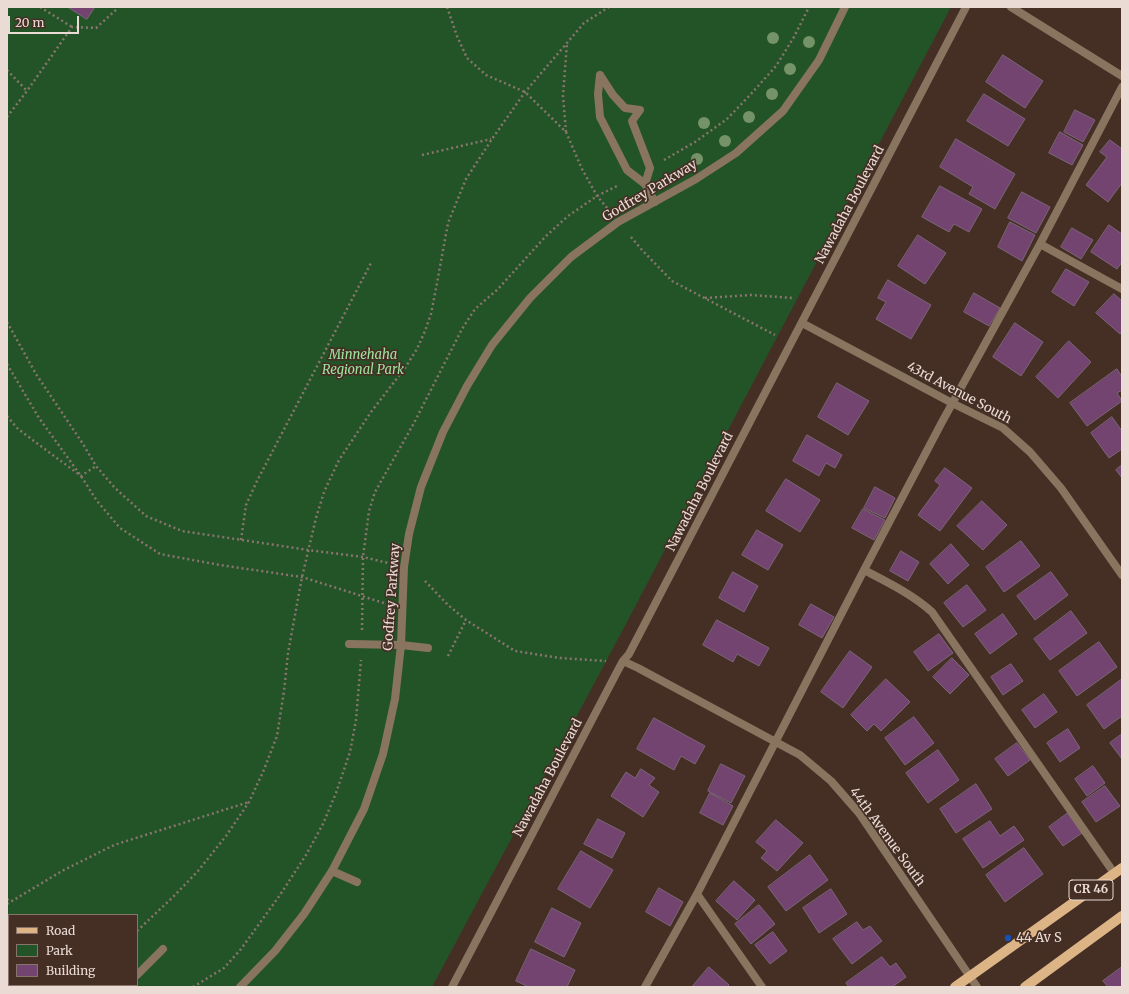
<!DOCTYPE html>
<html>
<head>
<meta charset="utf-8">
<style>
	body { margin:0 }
	#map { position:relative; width:1129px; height:994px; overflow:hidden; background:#452f25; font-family:Merriweather,serif }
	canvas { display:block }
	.frame { position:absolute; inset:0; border:8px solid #eadbd5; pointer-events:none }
	.legend { position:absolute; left:8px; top:914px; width:130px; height:72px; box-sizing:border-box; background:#452f25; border:1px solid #87746b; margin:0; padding:5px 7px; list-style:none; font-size:12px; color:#eadbd5 }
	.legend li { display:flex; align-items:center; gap:8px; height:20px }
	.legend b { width:20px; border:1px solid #87746b }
	.scale { position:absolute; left:8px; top:16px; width:71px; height:18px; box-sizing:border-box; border:2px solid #eadbd5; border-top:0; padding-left:5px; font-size:12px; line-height:14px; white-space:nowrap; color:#eadbd5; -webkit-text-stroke:3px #452f25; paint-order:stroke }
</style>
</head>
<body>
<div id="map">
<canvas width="1129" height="994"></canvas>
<div class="frame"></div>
<ul class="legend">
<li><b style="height:5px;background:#ddb486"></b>Road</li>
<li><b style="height:11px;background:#235427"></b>Park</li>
<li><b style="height:11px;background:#744471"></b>Building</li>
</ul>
<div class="scale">20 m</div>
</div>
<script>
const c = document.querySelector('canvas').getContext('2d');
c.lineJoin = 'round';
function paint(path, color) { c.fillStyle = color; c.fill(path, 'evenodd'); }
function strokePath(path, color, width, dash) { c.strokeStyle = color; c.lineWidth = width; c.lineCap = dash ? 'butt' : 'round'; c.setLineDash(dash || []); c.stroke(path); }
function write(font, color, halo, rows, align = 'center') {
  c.font = font + ' Merriweather,serif'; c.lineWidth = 3.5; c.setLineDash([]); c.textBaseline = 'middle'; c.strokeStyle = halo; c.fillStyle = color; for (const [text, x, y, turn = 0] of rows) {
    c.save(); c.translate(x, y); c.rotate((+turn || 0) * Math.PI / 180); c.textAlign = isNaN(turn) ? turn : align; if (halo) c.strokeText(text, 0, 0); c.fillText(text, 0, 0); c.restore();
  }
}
paint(new Path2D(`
	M7,7H951L619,637L432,987H7ZM9,915H137V985H9Z`), '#235427');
const building = new Path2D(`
	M68,7H95L87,19Z
	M1003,55L1043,81L1025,108L986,82Z
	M984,94L1025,119L1008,146L967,121Z
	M1075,110L1095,120L1083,142L1064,132Z
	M1060,132L1083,145L1072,165L1049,153Z
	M956,139L1015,174L995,209L969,194L973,187L940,167Z
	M1110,140L1122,149V183L1108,202L1086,185L1107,157L1100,152Z
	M940,186L982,209L969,232L954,224L949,232L922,217Z
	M1022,192L1050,207L1036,233L1008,218Z
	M1010,222L1035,235L1022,261L998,247Z
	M1109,225L1122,234V262L1117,269L1091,252Z
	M1072,228L1093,240L1081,259L1061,247Z
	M918,235L946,253L925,284L898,266Z
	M1066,269L1089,282L1074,306L1052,292Z
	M888,280L931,305L911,339L876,319L886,302L878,298Z
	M974,293L1000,308L989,326L964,312Z
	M1114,294L1122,301V332L1120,334L1096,313Z
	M1015,323L1043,342L1021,376L993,357Z
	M1069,341L1091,362L1058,398L1036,377Z
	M1117,369L1122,377V390L1117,393L1122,401L1087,426L1070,403Z
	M837,383L869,401L848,435L818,417Z
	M1112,417L1122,431V449L1109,458L1091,433Z
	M807,435L842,455L835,468L826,463L819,476L793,461Z
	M1122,465V478L1116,470Z
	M945,468L972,488L940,531L918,515L940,485L935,481Z
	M786,479L820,500L800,532L766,511Z
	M875,487L895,498L885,518L864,508Z
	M982,501L1007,525L983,550L957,526Z
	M863,509L885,520L874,540L852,528Z
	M757,530L783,545L768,570L742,555Z
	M1021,541L1040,566L1004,592L986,567Z
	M951,544L969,565L948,584L930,564Z
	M901,551L919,562L908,581L890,571Z
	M733,572L758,586L744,612L719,598Z
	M1051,572L1068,595L1035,620L1017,596Z
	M967,585L986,610L963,627L944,603Z
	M811,604L834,617L822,638L799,625Z
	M1071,611L1087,633L1050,660L1034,639Z
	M1003,614L1017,634L990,654L975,634Z
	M717,620L769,648L759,666L737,654L733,662L703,645Z
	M939,634L953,653L928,671L914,652Z
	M1099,642L1117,667L1077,696L1059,671Z
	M850,651L872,667L843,708L821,692Z
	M952,658L969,675L950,694L933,677Z
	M1011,664L1023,681L1003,695L991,677Z
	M886,679L910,702L881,731L874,724L867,731L851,715Z
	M1121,680L1122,681V716L1104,729L1087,705Z
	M1044,694L1057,712L1035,728L1022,710Z
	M914,717L934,743L905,765L885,738Z
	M654,718L705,746L695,764L681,756L674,770L637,749Z
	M1068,729L1080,748L1060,762L1047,743Z
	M1122,734V759L1110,743Z
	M1017,743L1030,760L1008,776L995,759Z
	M938,750L959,780L928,803L906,773Z
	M721,764L745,776L731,803L708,791Z
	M1093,766L1105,783L1087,796L1075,779Z
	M641,769L655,778L649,785L659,792L643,817L611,796L626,772L635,778Z
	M976,784L992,809L956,833L940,809Z
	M1105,786L1120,806L1096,822L1082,802Z
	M710,793L733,806L723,825L700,813Z
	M1068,813L1082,833L1063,846L1049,827Z
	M598,819L625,833L612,858L584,844Z
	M776,820L803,843L777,871L761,858L767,851L756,842Z
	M990,821L1000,836L1014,826L1024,840L983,868L963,839Z
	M1024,848L1043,874L1005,902L986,875Z
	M581,851L613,870L590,908L558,889Z
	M810,855L828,880L786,911L768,887Z
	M734,881L755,900L737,920L716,901Z
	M659,888L683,902L670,926L646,912Z
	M831,889L847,914L819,933L803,908Z
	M759,905L775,924L751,944L735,924Z
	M552,908L581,923L564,957L535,942Z
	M857,922L863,930L870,926L882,941L852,964L833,939Z
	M773,932L787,951L770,964L755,945Z
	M531,949L575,970L567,987H529L516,981Z
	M882,957L890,967L896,963L906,977L892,987H849L846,983Z
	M709,967L729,985L727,987H692Z
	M1122,967V987H1108L1103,981Z`);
paint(building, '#744471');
strokePath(building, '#7a6679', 1);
strokePath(new Path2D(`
	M40,7L72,27
	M447,7L457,36L467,58L486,75L525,92L566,132L582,169L597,196L608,209
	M7,70L27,91
	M7,117L27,91L72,27L96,28L117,9L118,7
	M566,132L563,96L567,43
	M422,155L491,139
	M664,160L695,142L727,119L751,94L776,66L794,37L809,7
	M631,237L642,250L672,281L775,335
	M705,298L751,295L793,298
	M7,322L36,374L83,444L96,466L115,488L146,516L182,531L308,550L363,557L388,563
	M7,364L39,418L81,476L97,501L120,528L160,554L220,565L302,577L387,604
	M7,416L18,429L81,476L96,466
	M241,540L246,505L257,481L371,263
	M425,581L448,605L466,620L515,651L560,658L606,661
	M362,630L363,557L369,511L375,492L414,423L462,329L475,309L498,289L545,237L568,216L597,196L619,185
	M448,656L466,620
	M7,899L11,902
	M7,904L62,871L114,845L249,802
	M137,931L174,896L198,871L226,836L249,802L263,772L277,736L284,691L288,653L302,577L316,518L324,492L339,460L371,412L405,368L417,349L425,331L431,314L437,283L448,223L466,179L492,139L525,92L584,23L609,7
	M7,953L9,954
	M96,987L98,985
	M193,987L224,968L241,949L280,895L306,855L323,824L336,793L350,752L356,720L361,660`), '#89756d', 2.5, [2, 3]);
strokePath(new Path2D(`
	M600,75L598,94L600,117L627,170L645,184L655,202
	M600,75L613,95L625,108L640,110L632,121L650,168L645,184
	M1040,244L1122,289
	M864,570C887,582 912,594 932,612L1114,873
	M349,644L401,645L428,648
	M332,871L357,882
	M697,894L762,987
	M137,975L163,949
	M125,987L127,985
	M645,987L697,894L864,570L942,422L1040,244L1122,87`), '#89755f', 8);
strokePath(new Path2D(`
	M1011,7L1122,76
	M802,323L952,403L1003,428L1030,452L1061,488L1122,575
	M623,661L638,668L800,755L831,781L859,813L977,987
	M7,980H9
	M36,985L44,987
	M240,987L275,951L304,914L332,871L364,809L383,754L395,699L401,645L404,567L409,534L421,487L443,432L467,386L492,345L530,298L571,257L618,222L696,179L736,153L783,111L819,60L845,7
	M452,987L617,672L623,661L629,654L966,7`), '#89755f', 8);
strokePath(new Path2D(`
	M955,987L1122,868
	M1025,987L1122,916`), '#ddb486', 10);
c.fillStyle = '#759368';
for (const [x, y] of [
	[773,38],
	[809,42],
	[790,69],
	[772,94],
	[749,117],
	[704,123],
	[725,141],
	[697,159]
]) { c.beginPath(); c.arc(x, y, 6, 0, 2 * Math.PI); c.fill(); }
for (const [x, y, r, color] of [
	[1008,938,4,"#1a4fb4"]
]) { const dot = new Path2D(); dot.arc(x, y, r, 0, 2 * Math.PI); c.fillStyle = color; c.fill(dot); strokePath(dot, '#452f25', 1.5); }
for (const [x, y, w] of [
	[1091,890,44]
]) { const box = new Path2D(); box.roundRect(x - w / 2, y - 10, w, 20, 3); c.fillStyle = '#452f25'; c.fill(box); strokePath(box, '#eadbd5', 1); }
write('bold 12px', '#eadbd5', null, [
	["CR 46",1091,890]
]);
write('13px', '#eadbd5', '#452f25', [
	["Godfrey Parkway",650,191,-31],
	["Nawadaha Boulevard",850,205,-62],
	["43rd Avenue South",959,393,28],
	["Nawadaha Boulevard",700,492,-63],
	["Godfrey Parkway",392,597,-86],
	["Nawadaha Boulevard",548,778,-62],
	["44th Avenue South",887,837,54]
]);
write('italic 13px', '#9de59e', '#452f25', [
	["Minnehaha",363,355],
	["Regional Park",363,370]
]);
write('13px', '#eadbd5', '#452f25', [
	["44 Av S",1016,938]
], 'left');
</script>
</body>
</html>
